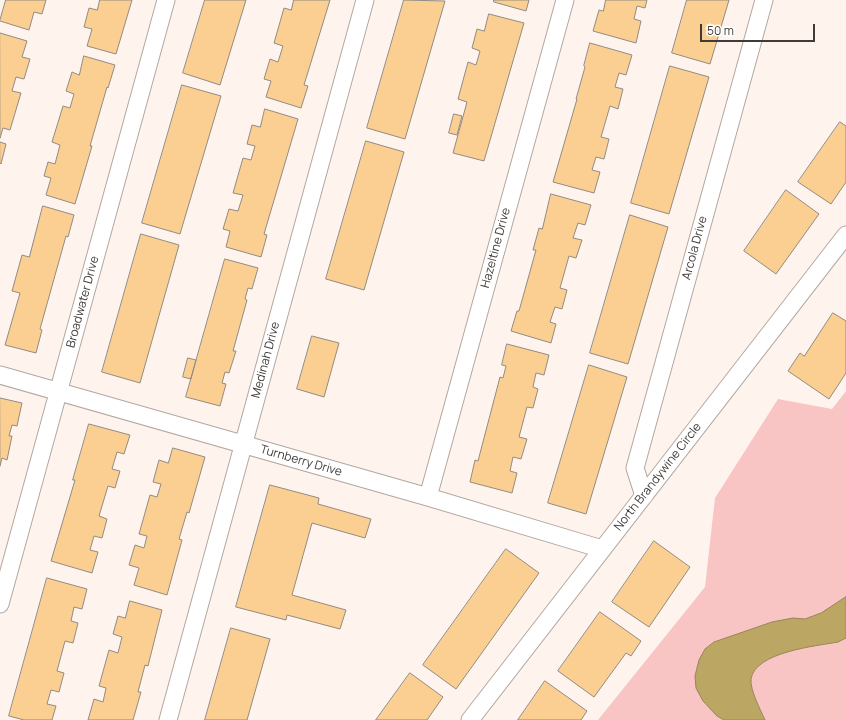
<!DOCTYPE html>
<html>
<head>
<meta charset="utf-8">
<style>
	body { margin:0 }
	#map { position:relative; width:846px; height:720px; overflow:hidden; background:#fff4ed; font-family:Manrope,sans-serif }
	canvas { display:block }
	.scale { position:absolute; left:700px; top:24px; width:115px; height:18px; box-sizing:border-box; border:2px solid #3f3b38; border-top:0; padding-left:5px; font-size:12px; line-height:14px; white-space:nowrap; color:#3f3b38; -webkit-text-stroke:3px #fff; paint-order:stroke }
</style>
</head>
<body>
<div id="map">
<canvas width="846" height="720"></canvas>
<div class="scale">50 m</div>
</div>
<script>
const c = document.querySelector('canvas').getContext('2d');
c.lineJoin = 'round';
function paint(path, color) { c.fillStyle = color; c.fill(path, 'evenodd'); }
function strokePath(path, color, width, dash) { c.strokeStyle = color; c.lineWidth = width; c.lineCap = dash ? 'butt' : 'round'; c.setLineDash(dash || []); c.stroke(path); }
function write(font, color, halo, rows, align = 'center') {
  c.font = font + ' Manrope,sans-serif'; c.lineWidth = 3; c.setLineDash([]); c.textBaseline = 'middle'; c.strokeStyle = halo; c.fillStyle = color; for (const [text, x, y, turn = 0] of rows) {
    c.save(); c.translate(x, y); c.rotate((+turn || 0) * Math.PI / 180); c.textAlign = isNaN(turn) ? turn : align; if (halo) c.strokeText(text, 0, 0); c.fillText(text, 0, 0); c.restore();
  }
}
paint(new Path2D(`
	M846,391V720H598L705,587L715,498L778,399L832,409Z`), '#f8c4c4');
const water = new Path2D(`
	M846,597V638L838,642C816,646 755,652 751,679C750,690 760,709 765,720H724L717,716L703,701L696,688L695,676L699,660L705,649L714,642L772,622L793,618L805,619L821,613Z`);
paint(water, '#bba763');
strokePath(water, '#968756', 1);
const building = new Path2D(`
	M6,0H46L42,14L34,12L29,30L0,21Z
	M100,0H132L116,54L87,46L92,29L84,27L89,8L97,10Z
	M205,0H246L220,85L183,73Z
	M294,0H330L304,85L308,86L301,108L266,97L271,81L264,79L270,59L278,62L283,46L274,43L284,8L291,10Z
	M404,0L445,1L405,139L367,128Z
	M494,0H529L526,11L494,2Z
	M606,0H647L645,8L637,6L634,19L641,21L636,43L593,31L599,10L603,11Z
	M687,0H729L710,64L672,53Z
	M489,14L524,23L484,161L453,153L467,102L458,99L468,62L476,65L480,51L472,48L477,29L484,31Z
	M0,33L27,41L22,57L30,59L24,79L16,77L12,91L21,93L10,130L3,128L0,138Z
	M590,43L632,55L626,75L619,73L615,87L623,89L618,109L610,106L601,137L609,139L604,159L596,157L592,170L600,172L594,193L553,182L577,99H576L585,67L584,66Z
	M84,56L115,65L108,88L107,87L90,146H92L75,204L46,195L51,178L44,176L48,162L55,164L60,145L52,142L63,106L70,108L74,94L66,91L72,72L79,75Z
	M670,66L709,77L669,214L631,203Z
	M182,85L221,96L180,234L142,223Z
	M265,109L298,119L264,234L267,235L261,257L226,247L230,231L223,229L229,209L238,211L243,195L233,193L243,158L251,160L255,146L247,144L252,125L260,127Z
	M454,114L462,116L457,135L449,133Z
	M840,122L846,126V182L831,204L798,182Z
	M366,141L404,152L364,290L326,279Z
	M0,142L6,144L1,164L0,163Z
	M786,190L819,214L776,274L744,251Z
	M551,194L591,205L585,225L578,223L573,238L582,240L576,258L569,256L560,288L567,290L562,309L555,307L550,322L556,324L551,343L511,331L517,311H519L536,250H533L539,228L542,229Z
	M43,206L74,215L68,237L66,236L40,329L42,330L36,353L5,345L20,293L12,291L22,255L29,257Z
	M630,215L668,227L628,364L590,353Z
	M141,234L179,245L140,383L102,372Z
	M225,259L258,268L252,289L248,288L245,299L247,300L233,351H236L229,373L225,372L222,383L226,384L220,406L186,397Z
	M833,313L846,321V373L829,399L788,371L800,353L804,356Z
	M312,336L339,343L324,397L297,389Z
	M507,344L549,355L544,375L536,373L533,387L538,389L533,408L527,407L519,437L527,439L521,459L513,457L510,471L517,473L512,493L470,482L475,460L478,461L500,377L503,378L506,366L502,365Z
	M188,358L196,360L191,379L183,377Z
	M589,365L627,377L586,514L548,503Z
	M0,398L22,403L17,426L12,425L9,436H12L7,460L2,458L0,466Z
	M89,424L130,435L124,454L117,452L112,469L120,471L115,488L108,486L99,516L107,519L102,538L94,536L90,550L98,552L92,573L51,561L75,480H73Z
	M173,448L205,457L189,513L187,512L179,539L182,540L167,595L134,585L139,568L129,565L135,545L144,548L147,536L139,534L150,495L157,497L161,484L153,482L159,460L168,463Z
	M270,485L319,498L318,504L371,519L365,538L312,523L292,595L346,610L340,629L287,615L286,620L236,607Z
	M654,541L690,567L649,627L612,602Z
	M506,549L539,573L456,689L423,665Z
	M47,578L87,589L82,609L74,607L71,621L78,623L73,643L65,641L57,671L64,673L59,692L51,690L47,704L56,706L52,720H24L9,716Z
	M130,601L162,610L148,666L145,665L138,692H141L133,720H88L94,699L103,702L106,688L99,686L109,650L118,653L122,637L113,634L118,616L125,618Z
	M600,612L641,641L631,656L626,653L594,697L558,671Z
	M231,628L270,639L247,720H205Z
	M410,673L443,697L427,720H376Z
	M545,681L587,711L581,720H518Z`);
paint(building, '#fbce92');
strokePath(building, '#928b82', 1);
const minor = new Path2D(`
	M0,375L428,497L602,549
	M644,496L635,468L764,0
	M428,497L565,0
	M0,604L166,0
	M168,720L365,0
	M470,720L846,235`);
strokePath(minor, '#b2a8a1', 19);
strokePath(minor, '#fff', 17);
write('12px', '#3f3b38', '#fff', [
	["Hazeltine Drive",496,248,-75],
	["Arcola Drive",695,248,-75],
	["Broadwater Drive",83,302,-75],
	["Medinah Drive",266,360,-75],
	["Turnberry Drive",301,461,16],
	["North Brandywine Circle",658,477,-52]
]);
</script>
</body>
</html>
